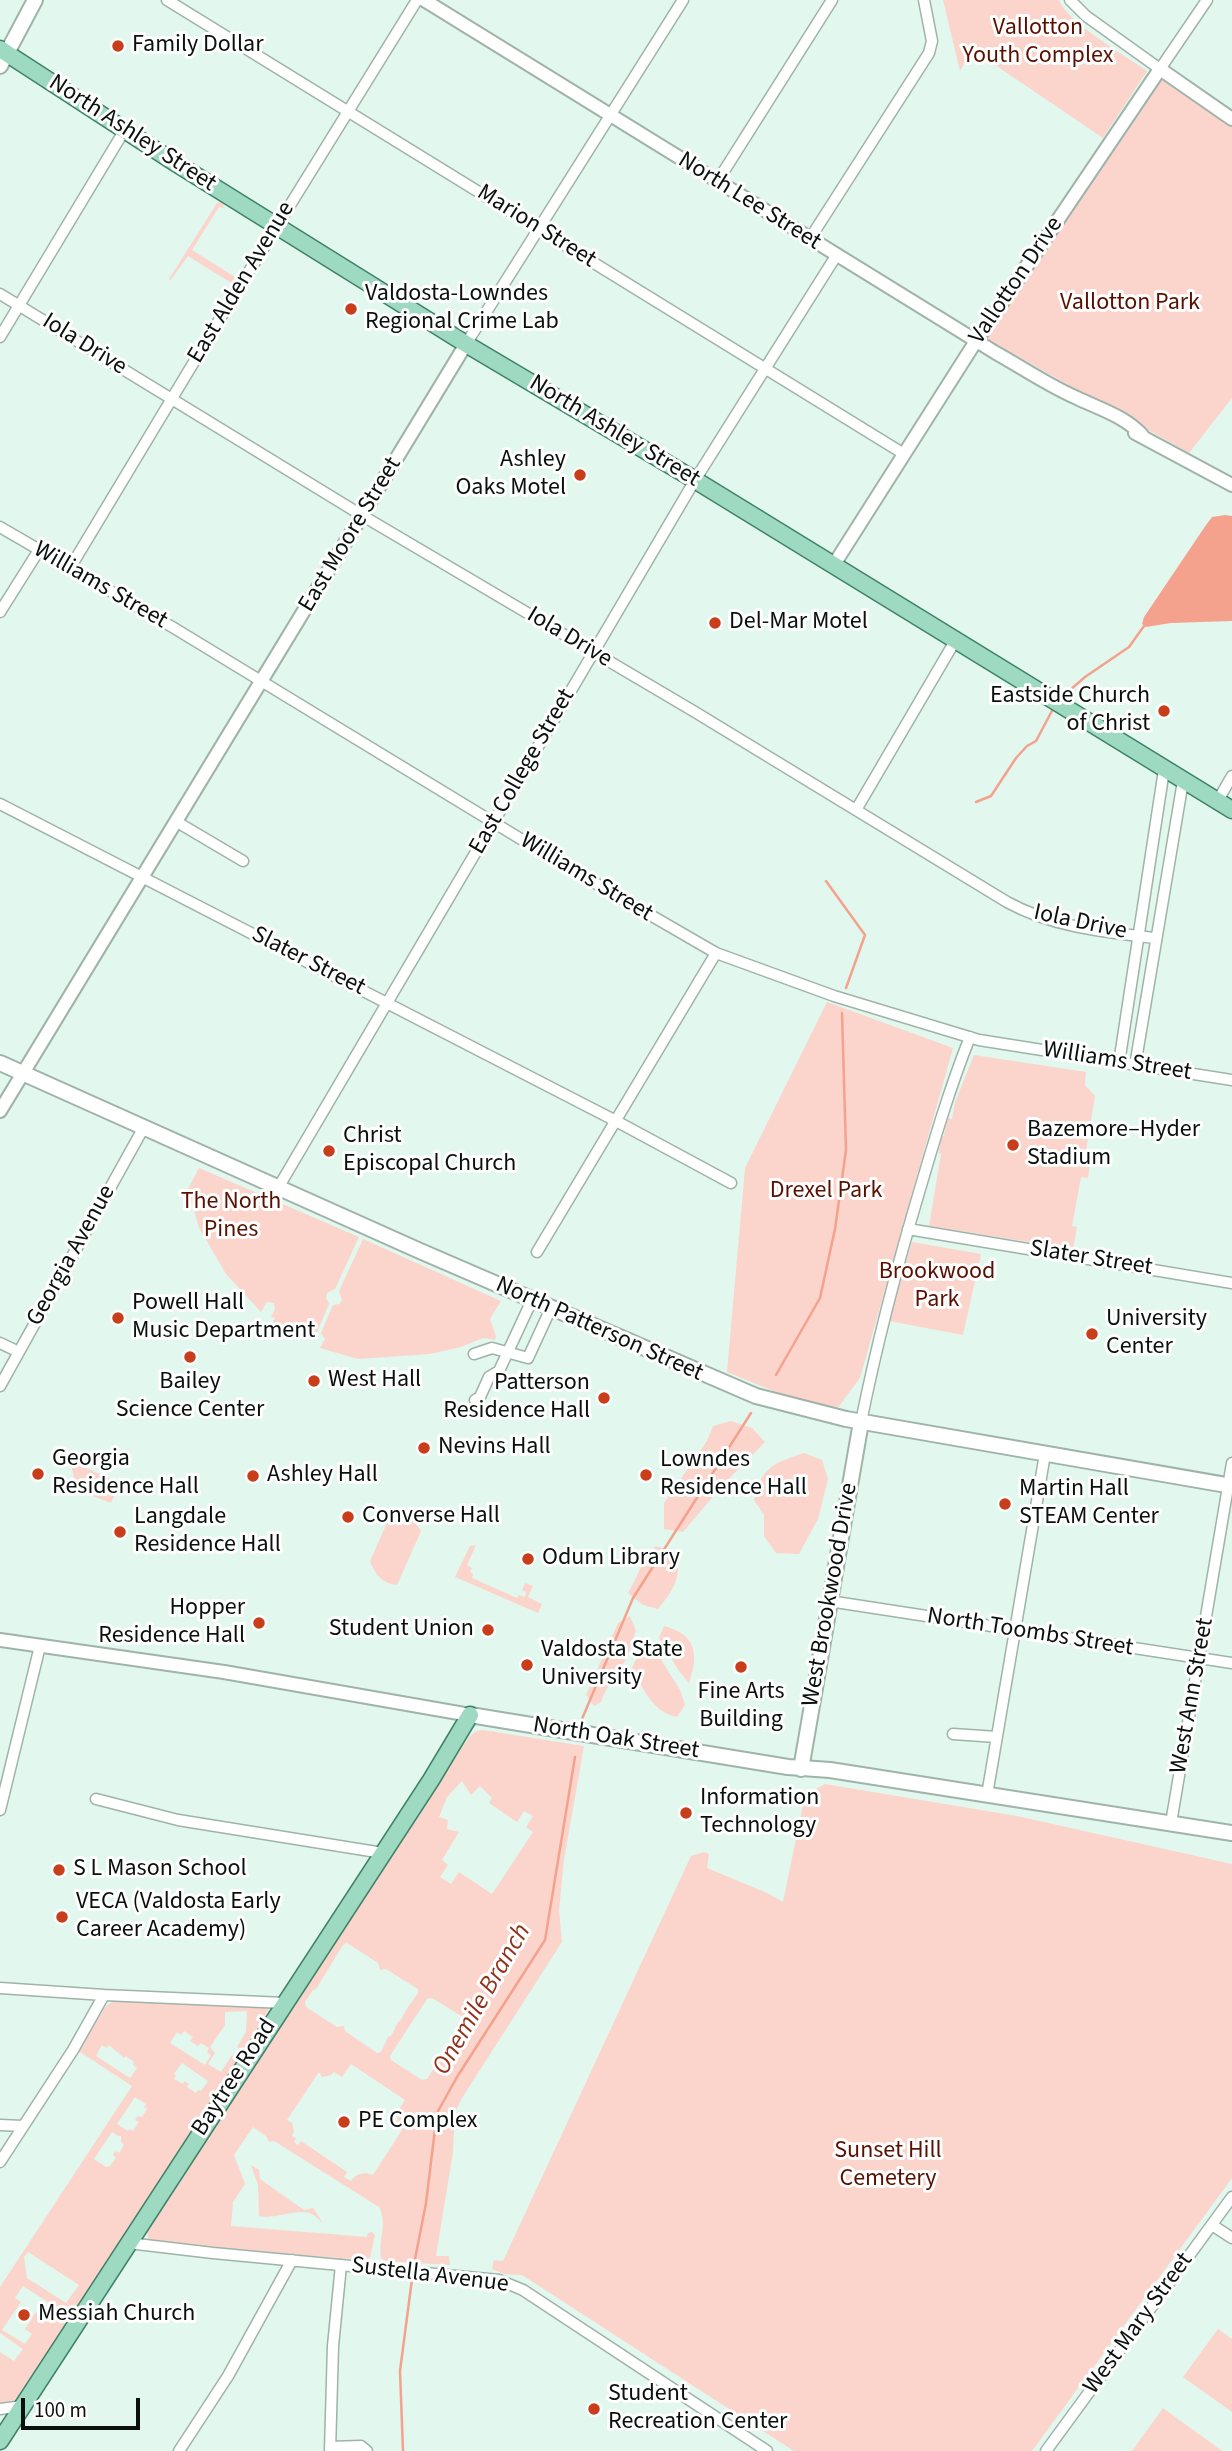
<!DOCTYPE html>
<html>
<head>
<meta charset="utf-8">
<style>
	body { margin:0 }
	#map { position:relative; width:1232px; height:2451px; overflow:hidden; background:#e2f7ed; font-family:"Source Sans 3",sans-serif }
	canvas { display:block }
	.scale { position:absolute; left:21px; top:2398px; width:119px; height:32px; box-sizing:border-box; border:4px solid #09100d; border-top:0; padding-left:9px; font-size:21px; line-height:24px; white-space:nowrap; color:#09100d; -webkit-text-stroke:5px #fefefe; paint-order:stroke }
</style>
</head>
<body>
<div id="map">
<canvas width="1232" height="2451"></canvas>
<div class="scale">100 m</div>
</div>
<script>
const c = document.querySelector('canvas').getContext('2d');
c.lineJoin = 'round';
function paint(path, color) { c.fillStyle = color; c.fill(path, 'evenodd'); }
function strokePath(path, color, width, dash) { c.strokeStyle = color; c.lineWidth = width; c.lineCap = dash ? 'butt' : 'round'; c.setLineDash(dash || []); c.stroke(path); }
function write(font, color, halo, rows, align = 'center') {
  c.font = font + ' "Source Sans 3",sans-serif'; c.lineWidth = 6; c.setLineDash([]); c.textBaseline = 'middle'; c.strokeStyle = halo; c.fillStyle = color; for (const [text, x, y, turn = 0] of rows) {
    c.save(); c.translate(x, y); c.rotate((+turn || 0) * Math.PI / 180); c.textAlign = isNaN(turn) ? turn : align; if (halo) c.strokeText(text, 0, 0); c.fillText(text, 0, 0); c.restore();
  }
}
paint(new Path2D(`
	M943,0H1059C1067,22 1126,56 1147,71L1103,138L979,54L966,61L960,71Z
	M1164,80L1232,126V398L1189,453L987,339V334L1154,85Z
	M221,202L225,208L219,207L192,250L235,277L240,274L238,282L233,284L188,256L170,281L169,279L217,203Z
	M827,1002L953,1048L860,1378L837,1409L795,1400L727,1372L745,1168Z
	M974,1055L1086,1072L1085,1085L1095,1096L1085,1157L1091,1158L1088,1178L1081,1177L1072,1226L1077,1227L1073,1249L929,1226L941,1154L939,1153L941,1136H944L947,1118L952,1119L955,1102Z
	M199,1168L359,1237L335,1289L327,1293L326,1298L329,1304L317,1332H310L306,1341L273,1322L275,1318L271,1317L275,1309L274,1303L267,1302L261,1312L226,1274L208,1243L199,1228L188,1189Z
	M363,1239L501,1301L490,1319L496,1336L495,1340L483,1338L461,1347L430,1354L358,1359L320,1348L325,1339L321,1333L333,1305L339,1304L342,1300L339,1291Z
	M912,1242L981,1254L963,1335L889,1321Z
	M731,1421L752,1428L765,1442L722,1486L683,1532L664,1529V1503L707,1441L713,1426Z
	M804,1453L822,1460L828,1479L818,1519L799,1554L776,1553L764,1536V1515L754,1500C761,1467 774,1463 804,1453Z
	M70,1461L120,1483L111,1503L77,1490Z
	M392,1512L415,1522L421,1531L397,1585C381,1583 375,1574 370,1561Z
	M476,1545L467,1565L472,1568L470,1572L473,1574L472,1578L517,1598L519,1595L525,1597L526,1592L522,1590L525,1583L533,1586L528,1597L542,1604L538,1613L455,1577L470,1546Z
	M656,1546L675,1553C683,1576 673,1591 658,1609L643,1605L628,1593C638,1577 642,1558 656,1546Z
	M630,1616L636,1631C632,1644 628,1656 621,1668C614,1680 605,1688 601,1702L594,1706L586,1695L618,1623Z
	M664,1626C696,1635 699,1653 689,1683L679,1671L659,1638Z
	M645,1640L650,1642L680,1690L685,1705L677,1717C652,1712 643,1688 632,1668Z
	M483,1730L584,1746L564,1860L559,1910L562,1942L462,2098L455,2112L453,2152L436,2256H449L450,2265L385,2261L381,2258C378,2239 388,2225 379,2207L274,2141L269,2142L266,2136L253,2127L234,2155L245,2184L233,2202L231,2226L367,2237L368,2233L372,2232L375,2235L370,2258L365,2260L149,2243L147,2232L469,1737L476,1731ZM462,1781L471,1795L480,1786L492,1798L489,1803L517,1822L524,1811L533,1816L526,1827L533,1832L492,1894L459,1872L451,1884L440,1877L448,1865L442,1860L459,1832L447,1829L448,1820L439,1817L447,1797ZM347,1943L378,1963L380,1970L386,1969L418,1989V1993L408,2007L400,2021L398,2022L391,2036L388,2037L381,2052L377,2053L345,2031L344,2026L337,2027L306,2007L305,2002L313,1990L316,1989L343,1945ZM432,1998L463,2017L464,2022L427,2079L422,2080L391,2060L390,2056L427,1999ZM351,2064L405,2100L397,2112L398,2127L402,2130L373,2175C364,2171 355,2174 351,2181L344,2177L347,2172L301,2141L298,2145L294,2142L296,2138L292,2136L294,2132L292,2123L287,2120L319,2072L322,2077L331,2075L334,2072L342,2077Z
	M825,1784L1017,1816L1232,1864V2178L1032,2451H794L522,2275L504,2274L492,2269L494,2260L503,2261L691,1856L704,1852L709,1854L707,1868L767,1893L783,1902L805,1795Z
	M115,2000L235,2002L269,2007V2009L244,2049H240L237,2047L246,2032L247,2011L225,2012V2025L210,2047L215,2053L208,2064L221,2072L232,2055L237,2060L19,2397L16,2400L0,2403V2352L14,2361L23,2349L0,2333V2287L132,2086L77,2050L106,2006ZM184,2031L193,2037L190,2041L198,2046L201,2043L209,2048L207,2052L211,2055L205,2065L170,2043L177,2032L181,2035ZM102,2045L107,2048L109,2045L124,2058L126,2056L134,2062L133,2065L137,2068L130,2078L96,2056ZM182,2063L208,2081L201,2091L198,2090L196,2093L187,2087L189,2084L185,2081L183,2084L174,2079L176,2075L174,2074ZM135,2097L146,2104L144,2107L147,2109L142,2117L138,2116L135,2120L139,2122L133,2131L130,2129L128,2131L117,2124ZM112,2132L118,2136H121V2142L124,2145L119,2153L115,2151L113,2155L116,2158L110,2166L106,2167L94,2159ZM28,2252L79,2285L66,2303L27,2278L24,2257ZM23,2286L51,2304L43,2317L36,2312L25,2329L32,2334L25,2344L2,2330L21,2302L15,2298Z
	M251,2165L259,2170L260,2179L304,2210L313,2208L323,2223C319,2220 315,2215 310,2213C292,2209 276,2220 259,2216L258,2185Z
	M1218,2329L1232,2339V2412L1183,2377Z
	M1163,2408L1222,2451H1132Z`), '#fbd5cb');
paint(new Path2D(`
	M1225,515L1232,516V621L1171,623L1146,627L1142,624L1144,617L1206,525L1212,517Z`), '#f4a28e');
strokePath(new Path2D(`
	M1062,697L1085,677L1129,647L1144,626
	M976,802L991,796L1016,758L1027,746L1036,741L1054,707
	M826,881L865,935L846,988
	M776,1375L820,1298L835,1229L846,1150L842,1013
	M582,1719L633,1598L751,1413
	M415,2259L426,2203L437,2113L457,2077L545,1940L575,1757
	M403,2451L400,2371L412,2279`), '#f4a28e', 2.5);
const minor = new Path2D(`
	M167,0L904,454
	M1070,0L1086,16L1160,69L1207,0
	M717,182L832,0
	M809,240L929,53L932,41L924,0
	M0,294L363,516L695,712L1007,902C1052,927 1105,932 1155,938
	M0,337L124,131
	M466,344L683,0
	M0,527L174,628L557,861L716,953L834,996L979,1040L1232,1080
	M70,568L227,307L417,0
	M0,612L39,550
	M1217,802L1232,776
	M0,804L616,1121L731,1183
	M856,810L955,641
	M177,822L243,861
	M1119,1063L1164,770
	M1135,1066L1183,781
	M278,1188L695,480L836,256
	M908,1229L1232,1283
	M537,1252L716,953
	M0,1343L19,1352
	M474,1354L492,1348L528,1358L551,1308
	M0,1386L144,1127
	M475,1400L480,1397L489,1377L499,1371L532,1300
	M861,1422C877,1343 897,1266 920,1189C935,1138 950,1087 970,1037
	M829,1601L1232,1663
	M953,1734L997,1737
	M987,1795L1045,1454
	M96,1799L178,1820L383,1853
	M0,1810L40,1646
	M1171,1823L1232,1463
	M0,1988L104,1995L285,2003
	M0,2125L23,2126
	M0,2162L73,2050L104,1995
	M1212,2225L1232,2238
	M128,2243L213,2253L499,2280L523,2290L767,2451
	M0,2409L23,2406
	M330,2447L361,2446L367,2451
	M179,2451L228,2376L292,2260
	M330,2451L333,2346L341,2265
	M1046,2451L1232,2197`);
const tertiary = new Path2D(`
	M424,0L996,353C1023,368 1049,386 1077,398C1100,409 1124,416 1142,435
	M1135,433L1232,485
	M833,566L976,341L1160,69L1232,119
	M0,1111L466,344
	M0,1640L224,1672L470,1715`);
const secondary = new Path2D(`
	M0,66L35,0
	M0,1063L420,1251L756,1396L846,1419L1232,1486
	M470,1715L788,1767L830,1770L1232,1833
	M801,1769L861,1422`);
const primary = new Path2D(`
	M0,49L174,162L466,344L695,480L1232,810
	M0,2441L431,1780L470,1715`);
strokePath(minor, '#9fb3a9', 13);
strokePath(tertiary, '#9fb3a9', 16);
strokePath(secondary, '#9fb3a9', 18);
strokePath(primary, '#408267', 19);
strokePath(minor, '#fff', 10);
strokePath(tertiary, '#fff', 12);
strokePath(secondary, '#fff', 14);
strokePath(primary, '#9ed9c1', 16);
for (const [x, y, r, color] of [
	[118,46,7,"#c83e1a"],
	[351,309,7,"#c83e1a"],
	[580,475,7,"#c83e1a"],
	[715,623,7,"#c83e1a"],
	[1164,711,7,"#c83e1a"],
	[1013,1145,7,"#c83e1a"],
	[329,1151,7,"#c83e1a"],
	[118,1318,7,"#c83e1a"],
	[1092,1334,7,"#c83e1a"],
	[190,1357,7,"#c83e1a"],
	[314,1381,7,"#c83e1a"],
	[604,1398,7,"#c83e1a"],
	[424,1448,7,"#c83e1a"],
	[38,1474,7,"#c83e1a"],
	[646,1475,7,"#c83e1a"],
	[253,1476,7,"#c83e1a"],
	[1005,1504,7,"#c83e1a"],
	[348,1517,7,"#c83e1a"],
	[120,1532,7,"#c83e1a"],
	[528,1559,7,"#c83e1a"],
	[259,1623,7,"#c83e1a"],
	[488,1630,7,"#c83e1a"],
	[527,1665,7,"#c83e1a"],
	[741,1667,7,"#c83e1a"],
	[686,1813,7,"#c83e1a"],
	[59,1870,7,"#c83e1a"],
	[62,1917,7,"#c83e1a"],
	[344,2122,7,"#c83e1a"],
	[24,2315,7,"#c83e1a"],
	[594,2409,7,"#c83e1a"]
]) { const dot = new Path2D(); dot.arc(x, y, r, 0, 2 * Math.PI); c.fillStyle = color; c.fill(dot); strokePath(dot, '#fefefe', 2.5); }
write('24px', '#581100', '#fefefe', [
	["Vallotton",1038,29],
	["Youth Complex",1038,57],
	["Vallotton Park",1130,304],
	["Drexel Park",826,1192],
	["The North",231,1203],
	["Pines",231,1231],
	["Brookwood",937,1273],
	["Park",937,1301],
	["Sunset Hill",888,2152],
	["Cemetery",888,2180]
]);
write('24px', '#09100d', '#fefefe', [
	["Family Dollar",132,46],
	["Valdosta-Lowndes",365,295],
	["Regional Crime Lab",365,323],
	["Ashley",566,461,"right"],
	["Oaks Motel",566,489,"right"],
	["Del-Mar Motel",729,623],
	["Eastside Church",1150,697,"right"],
	["of Christ",1150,725,"right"],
	["Bazemore–Hyder",1027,1131],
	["Stadium",1027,1159],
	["Christ",343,1137],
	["Episcopal Church",343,1165],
	["Powell Hall",132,1304],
	["Music Department",132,1332],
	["University",1106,1320],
	["Center",1106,1348],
	["West Hall",328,1381],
	["Bailey",190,1383,"center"],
	["Science Center",190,1411,"center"],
	["Patterson",590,1384,"right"],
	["Residence Hall",590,1412,"right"],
	["Nevins Hall",438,1448],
	["Georgia",52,1460],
	["Residence Hall",52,1488],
	["Lowndes",660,1461],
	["Residence Hall",660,1489],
	["Ashley Hall",267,1476],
	["Martin Hall",1019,1490],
	["STEAM Center",1019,1518],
	["Converse Hall",362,1517],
	["Langdale",134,1518],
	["Residence Hall",134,1546],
	["Odum Library",542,1559],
	["Hopper",245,1609,"right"],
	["Residence Hall",245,1637,"right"],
	["Student Union",474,1630,"right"],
	["Valdosta State",541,1651],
	["University",541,1679],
	["Fine Arts",741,1693,"center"],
	["Building",741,1721,"center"],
	["Information",700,1799],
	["Technology",700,1827],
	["S L Mason School",73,1870],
	["VECA (Valdosta Early",76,1903],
	["Career Academy)",76,1931],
	["PE Complex",358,2122],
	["Messiah Church",38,2315],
	["Student",608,2395],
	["Recreation Center",608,2423]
], 'left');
write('24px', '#09100d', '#fefefe', [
	["North Ashley Street",132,134,33],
	["North Lee Street",749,202,32],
	["Marion Street",536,227,32],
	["Vallotton Drive",1017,281,-56],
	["East Alden Avenue",242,283,-59],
	["Iola Drive",84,345,32],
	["North Ashley Street",614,432,31],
	["East Moore Street",351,535,-59],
	["Williams Street",100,586,30],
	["Iola Drive",569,638,31],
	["East College Street",523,772,-60],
	["Williams Street",586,878,31],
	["Iola Drive",1080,923,12],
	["Slater Street",308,962,27],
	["Williams Street",1117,1062,9],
	["Georgia Avenue",72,1256,-61],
	["Slater Street",1091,1259,9],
	["North Patterson Street",599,1330,24],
	["West Brookwood Drive",831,1595,-80],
	["North Toombs Street",1030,1633,9],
	["West Ann Street",1193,1696,-80],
	["North Oak Street",616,1739,9],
	["Baytree Road",235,2078,-57],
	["Sustella Avenue",430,2276,7],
	["West Mary Street",1139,2324,-54]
]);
write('italic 26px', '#91331c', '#fefefe', [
	["Onemile Branch",483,2000,-60]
]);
</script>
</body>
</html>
